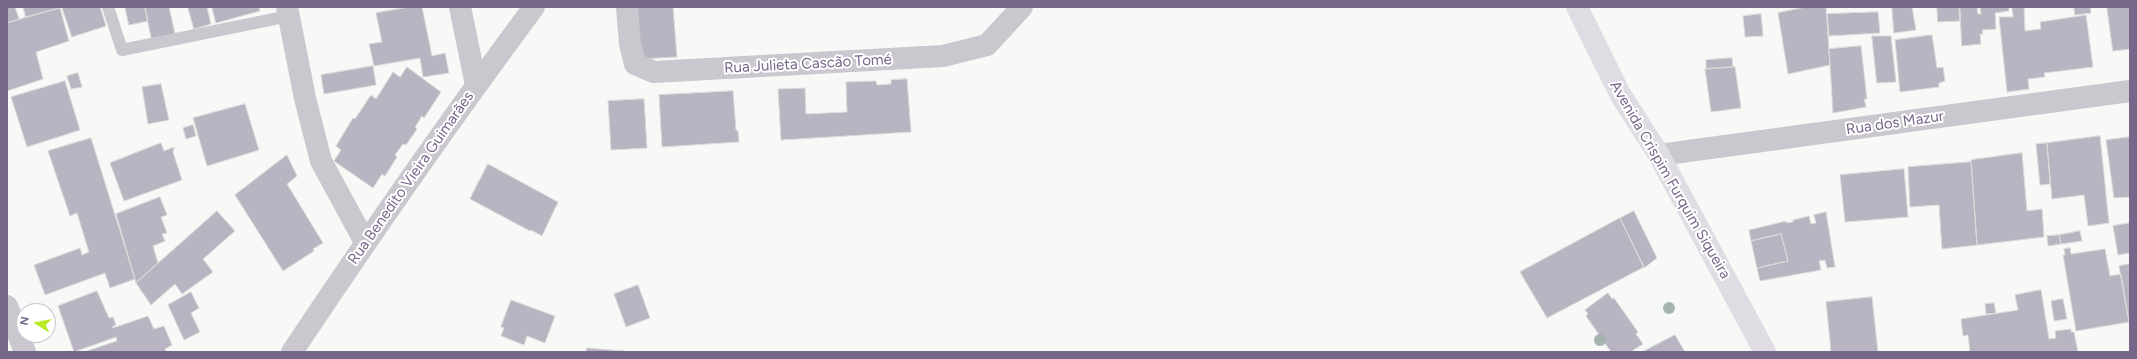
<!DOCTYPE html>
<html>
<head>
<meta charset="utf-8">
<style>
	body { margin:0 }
	#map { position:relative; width:2137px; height:359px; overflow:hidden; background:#f7f9f7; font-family:Figtree,sans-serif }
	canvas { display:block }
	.frame { position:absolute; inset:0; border:8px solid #77678a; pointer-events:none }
	.north { position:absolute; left:16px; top:303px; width:40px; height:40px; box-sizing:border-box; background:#fff; border:1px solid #c9c2d0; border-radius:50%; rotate:281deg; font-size:11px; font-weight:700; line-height:16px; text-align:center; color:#77678a }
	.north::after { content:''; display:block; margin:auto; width:14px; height:18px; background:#b7ec24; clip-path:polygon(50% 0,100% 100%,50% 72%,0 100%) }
</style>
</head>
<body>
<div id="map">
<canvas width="2137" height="359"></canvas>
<div class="frame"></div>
<div class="north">N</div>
</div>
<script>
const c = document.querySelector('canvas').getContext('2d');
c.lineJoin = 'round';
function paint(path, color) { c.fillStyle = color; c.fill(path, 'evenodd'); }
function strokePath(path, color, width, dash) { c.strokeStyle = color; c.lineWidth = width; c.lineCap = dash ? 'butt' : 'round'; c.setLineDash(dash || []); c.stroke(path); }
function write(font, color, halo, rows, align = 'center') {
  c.font = font + ' Figtree,sans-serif'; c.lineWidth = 4; c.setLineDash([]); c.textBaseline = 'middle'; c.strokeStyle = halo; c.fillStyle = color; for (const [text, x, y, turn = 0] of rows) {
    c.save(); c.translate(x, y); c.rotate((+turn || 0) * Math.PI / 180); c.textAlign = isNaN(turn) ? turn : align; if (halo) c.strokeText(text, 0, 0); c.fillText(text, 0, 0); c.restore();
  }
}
const building = new Path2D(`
	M7,7H15L19,19L7,23Z
	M23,7H59L60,8L26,17Z
	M62,7H100L106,26L72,37Z
	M125,7H145L148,21L129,25Z
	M145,7H169L175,34L152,41Z
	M188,7H207L211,24L194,29Z
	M212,7H259L260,11L216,23Z
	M410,7H422L432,56L445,53L449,73L423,77L420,58L374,66L369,44L382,42L376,13Z
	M637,7H673L677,57L641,59Z
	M1806,7H1826L1830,65L1788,74L1778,13Z
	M1892,7H1912L1916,30L1894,33Z
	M1937,7H1959L1960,21L1938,22Z
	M1960,7H1977L1978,14H1981L1980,7H2009V11L1995,13L1996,29L1982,30L1983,34H1980L1981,44L1962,46Z
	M2012,7H2024L2025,31L2041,29L2040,22L2086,15L2093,67L2044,73L2045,77L2028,79L2029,89L2007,92L1999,17H2013Z
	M2074,7H2090L2091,13L2075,15Z
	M2107,7H2130V49L2113,51Z
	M60,8L69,41L36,52L43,79L7,91V23Z
	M1878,12L1880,33L1829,36L1827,14Z
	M1761,14L1763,36L1745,37L1743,16Z
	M1932,35L1937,68L1943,67L1945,81L1939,83V87L1900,92L1895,40Z
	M1872,36H1891L1896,82L1877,83Z
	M1861,46L1867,99H1864L1866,107L1833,113L1829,49Z
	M1732,58L1733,67L1706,69V60Z
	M373,66L376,85L324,94L321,75Z
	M407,67L441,92L424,118L422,116L415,127L417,129L406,145L403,144L395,155L397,157L385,176L382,174L373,188L334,161L341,150L336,146L353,118L355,119L371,95L376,99L393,72L400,77Z
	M1735,67L1741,108L1711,112L1705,69Z
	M78,73L82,87L71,89L67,76Z
	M907,79L911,132L781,140L778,89L805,88L806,114L847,112L846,82L876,81L877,85L891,84V80Z
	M65,81L80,130L27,147L11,97Z
	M161,84L169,120L148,124L142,87Z
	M733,91L736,130L738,131L739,142L662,147L659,95Z
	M644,99L647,148L611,150L608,101Z
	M245,104L259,150L207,166L193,118Z
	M193,125L196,136L186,139L183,128Z
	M2100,136L2109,223L2088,226L2084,195L2052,199L2047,143Z
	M2130,137V197L2114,198L2106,140Z
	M91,138L135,279L110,288L105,273L45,295L34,265L80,248L82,255L89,252L77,213L70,216L48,151Z
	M161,143L164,151L174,147L173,152L182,180L124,201L110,163Z
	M2047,143L2050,184L2040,185L2036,144Z
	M2022,153L2027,211L2042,209L2044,237L1977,245L1971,160Z
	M287,155L297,176L287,184L323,243L313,249L314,251L283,271L235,195Z
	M1971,162L1977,245L1942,249L1939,205L1910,207L1908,167Z
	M488,164L558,202L542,236L531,230L530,231L470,199Z
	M1904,169L1908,217L1845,222L1840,175Z
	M160,197L167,215L161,217L167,233L162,234L165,241L153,246L158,263L136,283L116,214Z
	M217,211L235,231L203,259L213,272L182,294L175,284L151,305L136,283Z
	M1634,211L1657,258L1644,268L1620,218Z
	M1826,212L1835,267L1827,268L1825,260L1819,261L1821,270L1760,281L1757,268L1788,261L1781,234L1751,241L1749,230L1786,221V223L1793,222V220L1809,216L1811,224L1816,223L1814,215Z
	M1620,218L1644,267L1547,318L1520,272Z
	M2130,223V253L2118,255L2113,226Z
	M2080,231L2082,241L2061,244L2059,235Z
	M1781,234L1788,261L1757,268L1751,241Z
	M2059,235L2061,244L2048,246L2047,236Z
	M2070,248L2071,254L2105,249L2110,276L2121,274L2129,322L2076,331L2063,255H2065L2064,249Z
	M2130,264V317H2128L2119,266Z
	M638,285L650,318L626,327L614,294Z
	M2041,290L2049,339L2056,338L2055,331L2071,329V332H2074L2078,352H1970L1968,335L1963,336L1961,319L2018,310L2015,295Z
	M97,291L109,318L113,317L116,325L112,327L113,328L148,316L154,329L164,326L172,345L165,349L166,352H84L117,341L116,337L74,352L58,306Z
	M191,292L199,308L191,313L200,332L184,340L168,305Z
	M1608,293L1612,299L1614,298L1638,332L1636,334L1643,344L1630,352H1611L1586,316L1588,314L1585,310Z
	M1872,297L1878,352H1831L1826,302Z
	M2063,299L2067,319L2054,321L2051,301Z
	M511,300L555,316L545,343L527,336L524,345L501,336L504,328L501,327Z
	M1994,303L1996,313L1986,314L1985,304Z
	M1675,335L1685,352H1642Z
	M587,348L624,351L586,352Z`);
paint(building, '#b9b4c1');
strokePath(building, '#d9dbd9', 1);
strokePath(new Path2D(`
	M108,7L122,50L289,16`), '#cac7cf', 12);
strokePath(new Path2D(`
	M287,7L305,98L321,161L365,242
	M460,7L476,85
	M627,7L630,44L635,64L654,72L943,56L987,45L1022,7
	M1659,155L2130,91
	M7,306L25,352`), '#cac7cf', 22);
strokePath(new Path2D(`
	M292,352C370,235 450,120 534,7`), '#cac7cf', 22);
strokePath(new Path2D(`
	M1577,7L1620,94L1659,155L1765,352`), '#e0dce4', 22);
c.fillStyle = '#a5b3b1';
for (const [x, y] of [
	[1669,308],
	[1600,340]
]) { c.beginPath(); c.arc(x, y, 6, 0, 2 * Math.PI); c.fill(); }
write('15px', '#77678a', '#fff', [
	["Rua Julieta Cascão Tomé",808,64,-3],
	["Rua dos Mazur",1895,123,-8],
	["Rua Benedito Vieira Guimarães",411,178,-55],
	["Avenida Crispim Furquim Siqueira",1670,180,60]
]);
</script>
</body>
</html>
